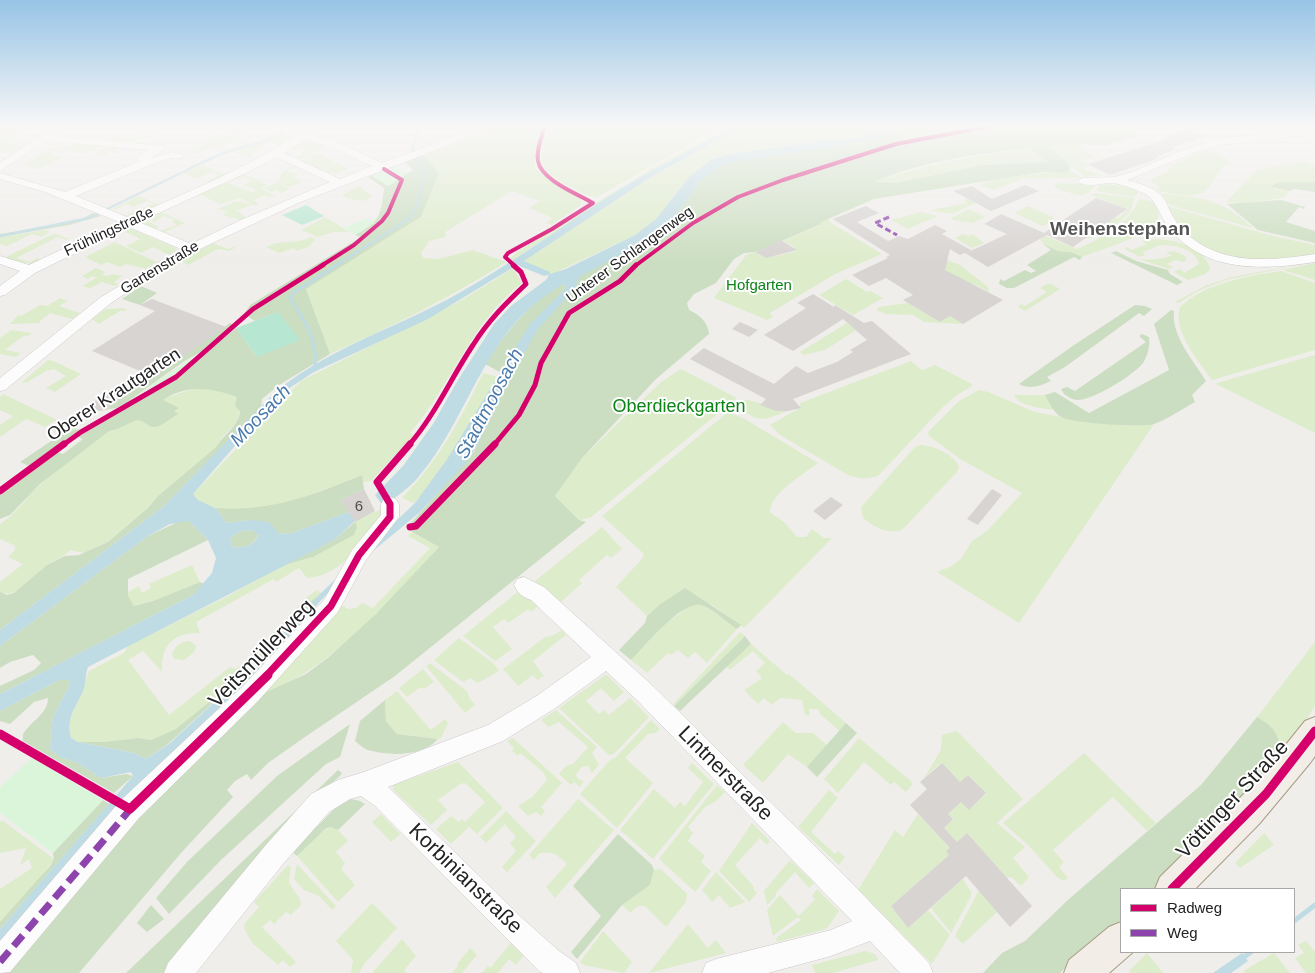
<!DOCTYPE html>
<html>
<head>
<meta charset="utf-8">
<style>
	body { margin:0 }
	#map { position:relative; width:1315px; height:973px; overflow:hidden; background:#f0eeeb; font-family:Helvetica,sans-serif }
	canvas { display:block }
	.legend { position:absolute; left:1120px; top:888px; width:175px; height:65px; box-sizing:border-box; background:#fff; border:1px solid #a7a7a7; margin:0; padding:6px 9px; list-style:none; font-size:15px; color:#222 }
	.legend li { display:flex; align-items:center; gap:10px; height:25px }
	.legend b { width:25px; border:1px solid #a7a7a7 }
</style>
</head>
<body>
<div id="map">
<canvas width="1315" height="973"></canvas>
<ul class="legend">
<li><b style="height:6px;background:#d6006c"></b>Radweg</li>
<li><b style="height:6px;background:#8e44ad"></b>Weg</li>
</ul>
</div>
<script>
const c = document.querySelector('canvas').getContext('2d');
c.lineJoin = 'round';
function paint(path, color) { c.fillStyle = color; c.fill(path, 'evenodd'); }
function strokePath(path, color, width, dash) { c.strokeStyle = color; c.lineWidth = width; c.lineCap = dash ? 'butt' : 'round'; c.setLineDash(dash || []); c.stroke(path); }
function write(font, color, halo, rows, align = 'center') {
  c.font = font + ' Helvetica,sans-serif'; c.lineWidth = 4; c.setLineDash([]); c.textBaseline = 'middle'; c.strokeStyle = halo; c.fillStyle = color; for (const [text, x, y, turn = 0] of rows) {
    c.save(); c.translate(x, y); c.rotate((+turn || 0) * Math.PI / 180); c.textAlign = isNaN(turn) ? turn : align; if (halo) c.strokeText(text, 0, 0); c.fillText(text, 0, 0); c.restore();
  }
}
paint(new Path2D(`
	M14,126H30L18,134L10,136L13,137L6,142L22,146L13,153H0V134Z
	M143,126L136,135L141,136L155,126H162L144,140L137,139L134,142L109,140L114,137H128Z
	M237,126H242L237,130L246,133L240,137L237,136L240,138L238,139L197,153L185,154L210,142L208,141L216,136L208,135L211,132L222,134L218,136L220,137L218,138L229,135L225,134Z
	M504,126H543L535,156V168C548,182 568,186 581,199V205L551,225L546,223L553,218L529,208L540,201L512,191L445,232L446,237L429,241L421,254L424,258L438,259L473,250L506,262C450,298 391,327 330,354L306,289L421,217L439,173L424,155Z
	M548,126H725L678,151L597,197C587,197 581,192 572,188C536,170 537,163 548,126Z
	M731,126H735L630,183L511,261L509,259L517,252L657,165Z
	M744,126H883L865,136L856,138L821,141L728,154L711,160L689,177L657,218L635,235L552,274L524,261L654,175Z
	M910,126H989L904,142L902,141Z
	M285,134L293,137L280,142L286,144L282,146L269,142L248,158L232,152Z
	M307,138L328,145L311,152L314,154L300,160L281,154L284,152L292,153L288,156L295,158L308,149L300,146L293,150L289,149Z
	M75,143L123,145L116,149L121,155L112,152L101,156L94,155L110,147L104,145L83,154L68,150L60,154L61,149H65Z
	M1061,144H1079L1093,157L1082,160L1092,166L1081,167L1094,173L1103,175L1086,177L1068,165L1050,148Z
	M1029,148L1048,162L982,165L895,183L873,182C924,165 975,155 1029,148Z
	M48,149H57L50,152L56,156L48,160L58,156L63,158L38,169L25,165Z
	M1206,149L1225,157L1232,166L1227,164C1215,173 1217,178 1208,188C1197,201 1173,193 1159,191L1157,189L1160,188L1149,180L1168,172L1170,166Z
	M318,153L348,169L335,174L331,172L328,174L324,171L335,166L322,171L300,161Z
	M1304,161L1315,166V182H1279L1274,189L1290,191L1283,198L1242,203L1226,202L1257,170Z
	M297,164L307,168L303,170L297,167L288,171L297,175L294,177L303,182L289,187L279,182L290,189L281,193L276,190L271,192L264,188L278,182L282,172Z
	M203,165L227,176L209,183L206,182L219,175L213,172L195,179L184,173Z
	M1070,171L1084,178L1023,179L994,190L979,185C989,179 1030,174 1043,173C1052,172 1061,174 1070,171Z
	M243,174L262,181L261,182L267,185L261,188L275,196L270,198L265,195L254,200L258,204L256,206L252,204V205L239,210L235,209L247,218L240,220L223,215L228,211L217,209L237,201L252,204L240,198L220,204L201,195L189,198L226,182L252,192L257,190L243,185L252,181L244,176L236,180L233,178Z
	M1057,183L1094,184L1095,185L1090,192L1082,196L1057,189L1054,185Z
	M1107,184L1127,187L1139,192L1134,197L1096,191L1099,185Z
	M359,186L372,196L365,201L349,199L341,195Z
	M1096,193L1134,198C1133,202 1133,206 1131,210C1124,222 1101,234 1089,239L1056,225L1064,220L1096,233L1108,224L1078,211L1085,206L1118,218L1128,209L1090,195Z
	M1161,193C1202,198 1221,198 1253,228L1173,206L1167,203Z
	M138,196L159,205L128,218L124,216L154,204L147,201L133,207L126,204L115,210L113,209Z
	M967,199L976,203L952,214L930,210L967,203L963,200Z
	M1139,199L1156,202C1158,208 1160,214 1157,221C1149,236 1099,250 1082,257L1071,252L1058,251L1043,244L1040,238L1043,235L1077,249C1102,237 1128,226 1139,199Z
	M1028,206L1055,218L1043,226L1014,213Z
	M1167,206L1269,235L1315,245V254C1276,260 1225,268 1192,240C1181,230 1174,218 1167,206Z
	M969,209L985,217L973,223L952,220L951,218Z
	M159,211L185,223L165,232L160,231L177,225L172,222L174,220L164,216L154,222L151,221L154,219L151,218L146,220L159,227L156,229L139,222Z
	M921,212L938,216L908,229L891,220Z
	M325,217L349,232H334L318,237L301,230Z
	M828,219L831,223L882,254L835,274L770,313L773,317L767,320L714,298L746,255L756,252C770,260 780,255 796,251L793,249L795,247L783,241L820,225L817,223Z
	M127,227L176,248L177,250L169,255L153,247L141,253L126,246L140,239L121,230Z
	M45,230L50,232L41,237L32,234L7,246L0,244V237Z
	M53,234H56L69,239L66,240L58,237L16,258L30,262L38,258L40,260L29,266V263L6,259L8,256Z
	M963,234L968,236L973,234L984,243L972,248L955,238Z
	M311,237L315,239L309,247L296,251L294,248L279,253L266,247C280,239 296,245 311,237Z
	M1144,240C1167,237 1204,244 1210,269L1205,274L1188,280L1174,272L1180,269L1184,273L1199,264C1196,249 1171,243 1158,246C1153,248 1148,250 1143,252L1145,256H1138L1125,249L1127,247L1132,250L1146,244L1142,241Z
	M115,242L156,262L146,269L126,264L120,267L107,262L101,265L85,257Z
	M213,243L228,249L240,245L229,251L218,249L188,265L180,260Z
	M1174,251L1184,255L1187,260L1183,262L1176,260L1166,264L1173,267L1169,269L1139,259C1151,260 1160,260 1172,255L1165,253Z
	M946,260L960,265L988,287L989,292L974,284L971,285L934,264Z
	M1309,263L1226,280L1200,290L1178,303L1175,302L1205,286L1232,277Z
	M1315,263V280L1283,270Z
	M96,268L105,272L102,275L108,276L113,274L122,276L114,282L118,284L115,286L102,282L90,288L82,286L96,278L93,276L88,279L82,276Z
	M513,268L522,283C474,318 449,388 410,433L414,435L371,481L363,482L361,475C325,490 222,534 193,494L301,381L462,300Z
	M1281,271L1315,283V350L1212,380C1199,362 1172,330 1180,307C1205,283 1248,276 1281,271Z
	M846,279L867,292L870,291L883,298L853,315L819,295Z
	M1047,284H1051L1060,289L1025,311L1018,307L1021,304L1025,306L1047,292L1040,288Z
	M60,298L68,301L59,306L80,313L72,319L50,313L39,322L41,323L10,324L18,315L21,316L40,305L47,306Z
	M908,303L940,322L950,316L963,324L924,322L913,315L886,314L876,310L879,307Z
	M122,308L126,309L127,311H120L99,324L92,319L106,309Z
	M847,323L856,330L825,350L803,355L800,352Z
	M11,330L32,333L28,336H23L5,350L21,353L16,357L0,354V338Z
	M1315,355V433L1216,384L1217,383Z
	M48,360L53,361L81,374L55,392L46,388L66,376L54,369L46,371L26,383L22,382Z
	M911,361L922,370L935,365L972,384V386L957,395L942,408L878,476C867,479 859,479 848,475L780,435L770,425L800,408V403Z
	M681,369L737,398L590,518L579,520L555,496L582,458L661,382Z
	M483,373L498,377L467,437L436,479L414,503L402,498C439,460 460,420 483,373Z
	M194,389H214L237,396C244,432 230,421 216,447L158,496L148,508L108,542L84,553L70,550C63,558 55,560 47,565C33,575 18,600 0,592V582L23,564L8,557L15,550V546L0,539V524C15,515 27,496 41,484C83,447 140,402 194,389Z
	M979,390L988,392L1035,412L1087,422L1133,426L1154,424L1019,623L937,572L952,566L961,559L972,541L987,531L1022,493L960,459L929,436L928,432L959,401Z
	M3,394L76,429L63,436L72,429L64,425L55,432L53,431L62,424L54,421L45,427L26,419L0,437V425L13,416L0,410V397Z
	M1014,395H1045L1056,410C1044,409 1018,406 1014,395Z
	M743,400C758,399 772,411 788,411C768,418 762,424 743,411L741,403Z
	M728,412L743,418L818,463C803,475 771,492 770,512L785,523L797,537H806L812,529L824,538H832L744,628L711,604L659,605L647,616L616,587L641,560L644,554L602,516Z
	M920,445C933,445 954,454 959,467L957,472L902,530C886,534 876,528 863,518L861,507L915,447Z
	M386,507V512C366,537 342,577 307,578L299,568L276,582L274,579L196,622L200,633C172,633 161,645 162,672L143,651L128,660L169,715L230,667L235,669L245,663L306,598L317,590L321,593L294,616L288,627L275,640L219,694L177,729L151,740L138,738L104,742H78L71,738C66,716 76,709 83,691C85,684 86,677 89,671L124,653L128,646L226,597L284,565L313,557L354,535L355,521Z
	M602,527L622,549L611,558L607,555L579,580L582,583L561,602L535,581Z
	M412,532L439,547C388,601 338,665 266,692L338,603L348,609L356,608L362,603L373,608L430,548L408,536Z
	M192,565L200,582L153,601L134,606L127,596L128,592L139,586L142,593L151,588L149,584Z
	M520,590L538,606L531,612L528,609L508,623L504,619L493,627L512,649L495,661L463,636Z
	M703,604L737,629L707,663L695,652L688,658L678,650L671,655L668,653L647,673L631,660L664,625L691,605Z
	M562,630L566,635L533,661L544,676L537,680L533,675L518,686L503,669L545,637L554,635Z
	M740,632L745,636L674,706L675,702Z
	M459,638L493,663L499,671L478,683L470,678L463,682L434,660Z
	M190,641L196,646L194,652L184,660L174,659L172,654C175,645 182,641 190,641Z
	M1315,642V705L1300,733L1282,757L1257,717Z
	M751,644L787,675L789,674L846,723L841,732L820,714L818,709H809L810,715H805L802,700L780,698L772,705L764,698L758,704L744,690L761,679V676L756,671L765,663L753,651L730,670L726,666Z
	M430,663L467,691L470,699L475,705L465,713L426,666Z
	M423,669L434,682L425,688H419L407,697L399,688Z
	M605,675L608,676L624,692L614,701L601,688L586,701L599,714L604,710L609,715L630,698L649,717L614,754L609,755L559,708Z
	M397,691L431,730L445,719L448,723L441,738L438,739L397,734L386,721L385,700Z
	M556,710L597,747L592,753L599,765L592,773L588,766L582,767L576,774L577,778L584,782L580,787L574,782L571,785L559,774L566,766L573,764L588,747L559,722L549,727L541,720Z
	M651,720L660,729L656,733L648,734L625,758L653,783L617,828L580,794L610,760L615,758Z
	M783,722L796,733H813L828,746L807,767L788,754L763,783L743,765Z
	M957,731L1023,799L997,823L1025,847L1013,858L1030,878L1029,877L1021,886L1011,877L1007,878L967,833L957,842L944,828L953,819L948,814L961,802L969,809L986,794L969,775L960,782L941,763L924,778L941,750L942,735Z
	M513,738L562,783L541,807L545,811L541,816L536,812L528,816L518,806L532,797L547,780L543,772L520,753L518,756L512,751L514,748L507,741Z
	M859,738L910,780L913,784L906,792L894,782L891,785L864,762L838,793L824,779Z
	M1084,753L1156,823L1147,831L1113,797L1053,850L1064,862L1059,867L1068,878L1064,881L1057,877L1028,845L1003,823Z
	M458,762L503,808L477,834L469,827L451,844L436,829L451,816L459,822L462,819L465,822L485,802L465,783L460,784L438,800L447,810L431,825L393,790V785Z
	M692,763L714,784L653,859L620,830L654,789L675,808L680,802L685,806L703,782L688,768Z
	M717,785L725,792L716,801L705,807L688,827L693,833L688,841L705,856L701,862L711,871L695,892L659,859Z
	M829,790L838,798L811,832L835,854L838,851L845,857L839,865L798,827Z
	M578,799L614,830L555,898L546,887L567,864C558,855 553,851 540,853L534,860L529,855Z
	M506,811L536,841L507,872L502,867L516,851L510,843L516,837L505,824L486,843L480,837Z
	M381,814L400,834L391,842L372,822Z
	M918,814L950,848L949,855L891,906L908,928L928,910L950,935L932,964L858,890L895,830L903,837Z
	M2,820L54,859L35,885L0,922V889L32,868L29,859L20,865L26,848L0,853V822Z
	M752,823L770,841L767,845L760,838L735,865L754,887L753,888L757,893L749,902L719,871Z
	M330,827L338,830L348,841L336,852L345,863L341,869L355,885L338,902L297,856L318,834Z
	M1264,833L1274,845L1240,868L1235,863Z
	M790,860L814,883L809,888L795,872L776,893V896L767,905L764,891Z
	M297,864L336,906L332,910L319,896L304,890L294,879Z
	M288,865L291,867L289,883L300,899L301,905L291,915L286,912L274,924L270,920L262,927L296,962L290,967L283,960L278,965L252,943L244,928L245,923L259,907L254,902Z
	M661,869L687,894L686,902L666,927L645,906H638L630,913L622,905L650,885L654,870Z
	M716,872L745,902L730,908L719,895L712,902L702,890Z
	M963,879L971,892V896L951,933L931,908Z
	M817,889L839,911L828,927L823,930L777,942L776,938L801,920L798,917L773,936L767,910L780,895L799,916L815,899L812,896Z
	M979,890L997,912L963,944L955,936Z
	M372,903L397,928L365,963L359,973H351L353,960L336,941Z
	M688,924L708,948L716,940L726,953L649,973Z
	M603,931L632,962L624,973L584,965L580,962Z
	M402,939L416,956L404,970L407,973H372Z
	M1306,941L1315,952V973H1306L1295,958L1304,953L1298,945Z
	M512,942L524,955L516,965L509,959L498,973H482L488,966L490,968Z
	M470,948L477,955L462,973H452L458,966L457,964Z
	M865,951L875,954L878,960L833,973H815L812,965Z
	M1147,953L1163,973H1131L1129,971Z
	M1274,953L1290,973H1245L1243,971Z`), '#ddeccb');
paint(new Path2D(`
	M898,126H910L902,141L905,143L996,126H1152L1136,132L1140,136L1106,145L1061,144L1050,147L1069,165L1070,171L1064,173L1043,172L874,199L819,223L821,224L756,252L744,253L734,259L716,283L694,294L687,303L689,310C700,315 708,322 709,334L656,379L582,458L555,496L579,520L586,522L395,676L305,737L268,763L251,780L247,774L235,781L227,790L233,797L181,853L79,973H0L83,873L266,692L306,674L329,657L376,614L439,547L412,532L411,523L474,452L509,377L485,364C503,337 521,313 547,293L657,235L670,224L679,208L693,193L698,182L721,166L737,161L872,140ZM1029,148L1048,162L982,165L895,183L874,182C922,161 978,154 1029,148Z
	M283,133L285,134L272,140L224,154L111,208L225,153L267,141Z
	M424,155L439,173L421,217L306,289L330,354L279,385L262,399L261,407L164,506L0,630V592L7,595L14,593L47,565L65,556L79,555L108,542L148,508L158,496L216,447C224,434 238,427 240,412L235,405L237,397C211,388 188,384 163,400L179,408L174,411L178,414C172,417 160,428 153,427C147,426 142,418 135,421C125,424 121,429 109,431L40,484L10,515L0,519V495L58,452L63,454L83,439L78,437L104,421L170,383L236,328L257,357L278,312L255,321L244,314L250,305L361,237L355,235C380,221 381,216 384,188L368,177L385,171L409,173L413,170L405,162Z
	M1279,182H1315V192L1294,189L1290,191L1270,187Z
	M1281,200L1305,207L1304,209L1299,207L1286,222L1315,231V243L1258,230L1227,204Z
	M93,213L101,216L69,225L0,237V234L78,221Z
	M1043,244L1058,251L1071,252L1082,257L1080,260L1074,257L1014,288H1007L999,284L1000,279L1004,281L1025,270L1031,273L1036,271L1027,265L1051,250Z
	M1116,251L1136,261L1168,270L1170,274L1183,282L1177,285L1111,253Z
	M141,286L157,293L140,305L122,299Z
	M1135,305L1145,306L1152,309L1144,316L1139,313L1065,367L1047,377L1051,381C1040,386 1030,390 1019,384L1074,345Z
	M1171,310L1174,311C1171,336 1194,361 1206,381L1192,395L1195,402C1182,409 1168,419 1154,424C1141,428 1073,423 1061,417C1054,413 1049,402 1045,395L1055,392L1089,413L1169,370L1154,324Z
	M230,323L234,325L206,349L183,362L126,403L116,408L105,410Z
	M1142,334L1149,337C1150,346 1148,355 1143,363C1134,375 1093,400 1078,400C1073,400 1068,397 1064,394L1061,389L1067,387L1075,391L1146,342L1139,336Z
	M76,429L80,430L29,466L20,462L60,435H63Z
	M362,475L364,489L341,500L349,512L289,534L278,533L251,520L227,523L215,508C271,512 310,496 362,475Z
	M180,521H189L208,540L128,579V596L134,606L153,601L200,582L204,584L193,595L0,694V686L34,670L41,663L33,655L10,662L0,668V646L148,536Z
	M355,522L357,527L354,535L313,557L284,565L335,539Z
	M251,530L259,534C252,547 245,548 232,547L230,539L238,532Z
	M685,588L741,625L737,629C729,624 709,606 701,605C681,601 645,646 631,660L619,650L645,623L647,616L659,605Z
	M321,593L251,668L168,744L146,759L134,753L78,742H104L138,738L151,740L176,729L219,694L275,640L288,627L294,616Z
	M745,636L751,644L680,711L674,706Z
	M59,680H70V684L53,717L50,749L60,757L78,763L101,778L126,774L133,776L114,793L23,741V734C31,721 48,714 48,698L34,702L10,724L0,721V711Z
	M385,700L386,721L397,734L438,739C423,757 388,756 368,750C364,749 359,744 355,741L360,721Z
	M1257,717C1277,729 1278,734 1282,757L1154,889H1121V920L1060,973H983L1002,953L1025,941L1069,899L1201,785Z
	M846,723L857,733L817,777L807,767Z
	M350,724L340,757L326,764L221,860L169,914L156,898L187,862L277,776Z
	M338,770L342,773L340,776L303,808L166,973H126Z
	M351,799L360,801L365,804L338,830L330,827L325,829L297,856L292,852L337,806Z
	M103,800L109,804L0,929V922L50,866L54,859L53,853Z
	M618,834L652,865L654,870L650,885L622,905L577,959L571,952L601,916L573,886Z
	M151,905L164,919L147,932L137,923Z`), '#cbdec1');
paint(new Path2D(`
	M395,166L409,173C400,176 396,183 388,186L372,176Z
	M367,218L375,222L355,235L344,228Z
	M190,359L192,360L191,362C177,373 161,388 144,391Z
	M32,758L103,800L53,853L0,813V787Z`), '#daf5da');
paint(new Path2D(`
	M306,205L324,216L302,225L282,215Z
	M278,312L300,340L257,357L236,328Z`), '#b7e6d2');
paint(new Path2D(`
	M735,126H744L654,175L524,261L550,272V274L566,269L635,235L657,218L689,177L711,160L728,154L821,141L856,138L865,136L883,126H898L885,136L872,140L737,161L721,166L698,182L693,193L679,209L670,224L657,235L579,277L575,288L538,329L514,371L477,446L466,463L419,513L373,551L324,597L246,685L211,716L128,796L0,949V929L133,776L131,772L101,778L78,763L60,757L50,749L53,717L70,684V680H59L0,711V694L193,595L212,573L216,558L208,540L189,521L170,524L148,536L0,646V630L164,506L268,399C320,350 398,328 459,293C509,265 555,231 603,200C645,173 690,150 735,126ZM517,265L544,276L549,275L546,280L511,306L494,324L458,380L433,424L403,466L375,495L383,506C395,498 406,490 416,480C473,415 482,327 566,283L565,289L530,324L446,461L415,503L320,594L251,668L169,744L146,759L134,753L78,742L71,738C66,716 75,710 83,691C86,684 85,675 88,667L309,553L335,539L355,521L349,512L289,534L278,533L269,522L251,520L227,523L215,508L198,500L193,494L255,423L291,387L314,372L428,319ZM251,530L259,535C252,547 245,548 232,547L230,539L238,532Z
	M1242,953L1248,961L1231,973H1213Z`), '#bfdbe3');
strokePath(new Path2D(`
	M0,236L89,218L201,163L226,152L267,140L291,126
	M335,266L409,219L417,205L426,173L412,150L419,126`), '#bfdbe3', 2.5);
strokePath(new Path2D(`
	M315,366C318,340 303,319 290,298L293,293L337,265`), '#bfdbe3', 3);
strokePath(new Path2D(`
	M1294,921L1315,905
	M1241,959L1251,952`), '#bfdbe3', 5);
paint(new Path2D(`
	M1188,129L1205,137L1172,147L1176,149L1156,157L1159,158L1110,175L1088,164L1169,138L1166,136Z
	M1025,185L1039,191L991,211L953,191L972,186L992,199Z
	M1096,198L1127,209L1073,247L1047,235L988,267L965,253L960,255L950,249L945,270L1003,300L963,324L950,316L940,322L903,300L913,295L886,278L869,286L852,275L888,258L886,257L890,255L833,219L866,206L879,213L857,222L888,241L899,236L908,239L935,225L947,231L942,234L971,250L968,252L979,247L1007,234L984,224L1001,214L1044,233Z
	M781,240L797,250L766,258L756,252Z
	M813,294L834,307L835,305L864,323L872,321L911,354L793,399L801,408L788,411H776L760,405L766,399L690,359L704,348L774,384L796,366L808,373L837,362L853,352L850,350L867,340L843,319L793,351L764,335L806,308L797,303Z
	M152,299L226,327L105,410L99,411L88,406L140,371L92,351L155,311L140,305Z
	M740,322L758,330L749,337L732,329Z
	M364,489L375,511L355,522L341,500Z
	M992,489L1002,495L981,521L978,525L967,519Z
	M831,497L843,505L825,520L813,511Z
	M942,763L960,782L968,775L986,793L969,810L961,802L948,814L953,819L944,828L957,842L967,833L1032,906L1010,927L966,876L908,928L891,906L949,855L946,851L950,848L910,805L927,789L920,782Z`), '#d7d4d2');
const minor = new Path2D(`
	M54,126H66L53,136L164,146L165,148L151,158H152L171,152L182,154L183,156L182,158H172L150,165L76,196L129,218C185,193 243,170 295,136L268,126H285L301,131L309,126H321L311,134L339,143L382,163L482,126H498L298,203L202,248L155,274L111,303L5,390L0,391V378L101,297L181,249L129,227L35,273L5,295L0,296V286L20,271L0,264V256L29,265L119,222L45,192L0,179V173L65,192L140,161L137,158L148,150L46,141L0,171V163ZM304,139L331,147L372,166L340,179L284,153ZM276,157L330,182L241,220L191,244L139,222L248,172Z
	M1315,128V134L1219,145L1191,154L1127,180C1143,185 1157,187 1166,202C1169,209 1172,216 1177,223C1211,266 1265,262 1315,254V262C1264,270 1205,273 1170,229C1160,218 1157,199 1143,193C1135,189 1123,185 1114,183C1104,182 1085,189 1077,181L1083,178L1115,177L1132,172L1183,150L1218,139Z
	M390,497L396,499L399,504V517L366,560L338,612L258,701L139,818L10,972L0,973V941L121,800L242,687L324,600L352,550L381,515V504L384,499Z
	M524,577L544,587L654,687L843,874L929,963L933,973H900L870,941L831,956L768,973H702L706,963L716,959L831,930L852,921L638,701L606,671L554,709L503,741L388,787L522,918L559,951L576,963L580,973H543L539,971L374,805L361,796L350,799L329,812L283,864L196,973H164L168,963L265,846L311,794L338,780L364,772L488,725L538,695L591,657L531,600C522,597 518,593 514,585L517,579Z`);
const major = new Path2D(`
	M1315,717V756L1310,763L1259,824L1195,889H1155L1160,877L1255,783L1305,721Z
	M1121,922V952H1133L1109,973H1064L1069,960L1109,927Z`);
strokePath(minor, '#c9c8c7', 1);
strokePath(major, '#a79c86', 2);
paint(minor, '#fdfcfc');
paint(major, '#f3ede7');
strokePath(new Path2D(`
	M0,133L12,126`), '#ccc', 2.5, [6, 6]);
strokePath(new Path2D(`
	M889,217L875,223L897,235`), '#8e44ad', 3, [6, 3]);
strokePath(new Path2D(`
	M0,962L133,806`), '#8e44ad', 7, [14, 7]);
strokePath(new Path2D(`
	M321,266L354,245L382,221L388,213L402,180L384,169
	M515,266L505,257L508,253L552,229L593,203C578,194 541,180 538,161C536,149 542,137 545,126
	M635,266L693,223L738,197L783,180L896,144L991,126`), '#d6006c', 4);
strokePath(new Path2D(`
	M63,445L81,432L176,377L253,309L323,265
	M409,445C435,415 451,378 473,345C488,321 506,303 526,284L521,272L513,265
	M494,445L519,415L535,385L541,363L569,313L620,281L636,265`), '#d6006c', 5);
strokePath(new Path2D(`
	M0,491L64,444
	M410,527L416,526L495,444
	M266,676L331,606L359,555L390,517V504L377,482L410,444`), '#d6006c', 7);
strokePath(new Path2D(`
	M0,734L130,809L268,675
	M1172,889L1266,794L1315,731`), '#d6006c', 9);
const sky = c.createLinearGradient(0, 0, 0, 263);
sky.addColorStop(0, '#97c4e6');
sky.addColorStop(0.48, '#f8f7f6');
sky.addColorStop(1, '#f8f7f600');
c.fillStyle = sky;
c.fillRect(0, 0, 1315, 263);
write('15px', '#222', '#fff', [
	["Frühlingstraße",109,232,-25],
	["Unterer Schlangenweg",630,255,-36],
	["Gartenstraße",160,268,-31]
]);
write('15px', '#0c8416', '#fff', [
	["Hofgarten",759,286]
]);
write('15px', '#4f4e4e', null, [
	["6",359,507]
]);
write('18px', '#222', '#fff', [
	["Oberer Krautgarten",114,395,-33]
]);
write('18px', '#0c8416', '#fff', [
	["Oberdieckgarten",679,407]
]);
write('bold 19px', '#555', '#fff', [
	["Weihenstephan",1120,230]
]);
write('italic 19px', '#4a7aab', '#fff', [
	["Stadtmoosach",490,404,-62],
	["Moosach",261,416,-46]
]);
write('21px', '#222', '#fff', [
	["Veitsmüllerweg",262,654,-46],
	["Lintnerstraße",725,774,45],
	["Vöttinger Straße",1233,800,-47],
	["Korbinianstraße",465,879,44]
]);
</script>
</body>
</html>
